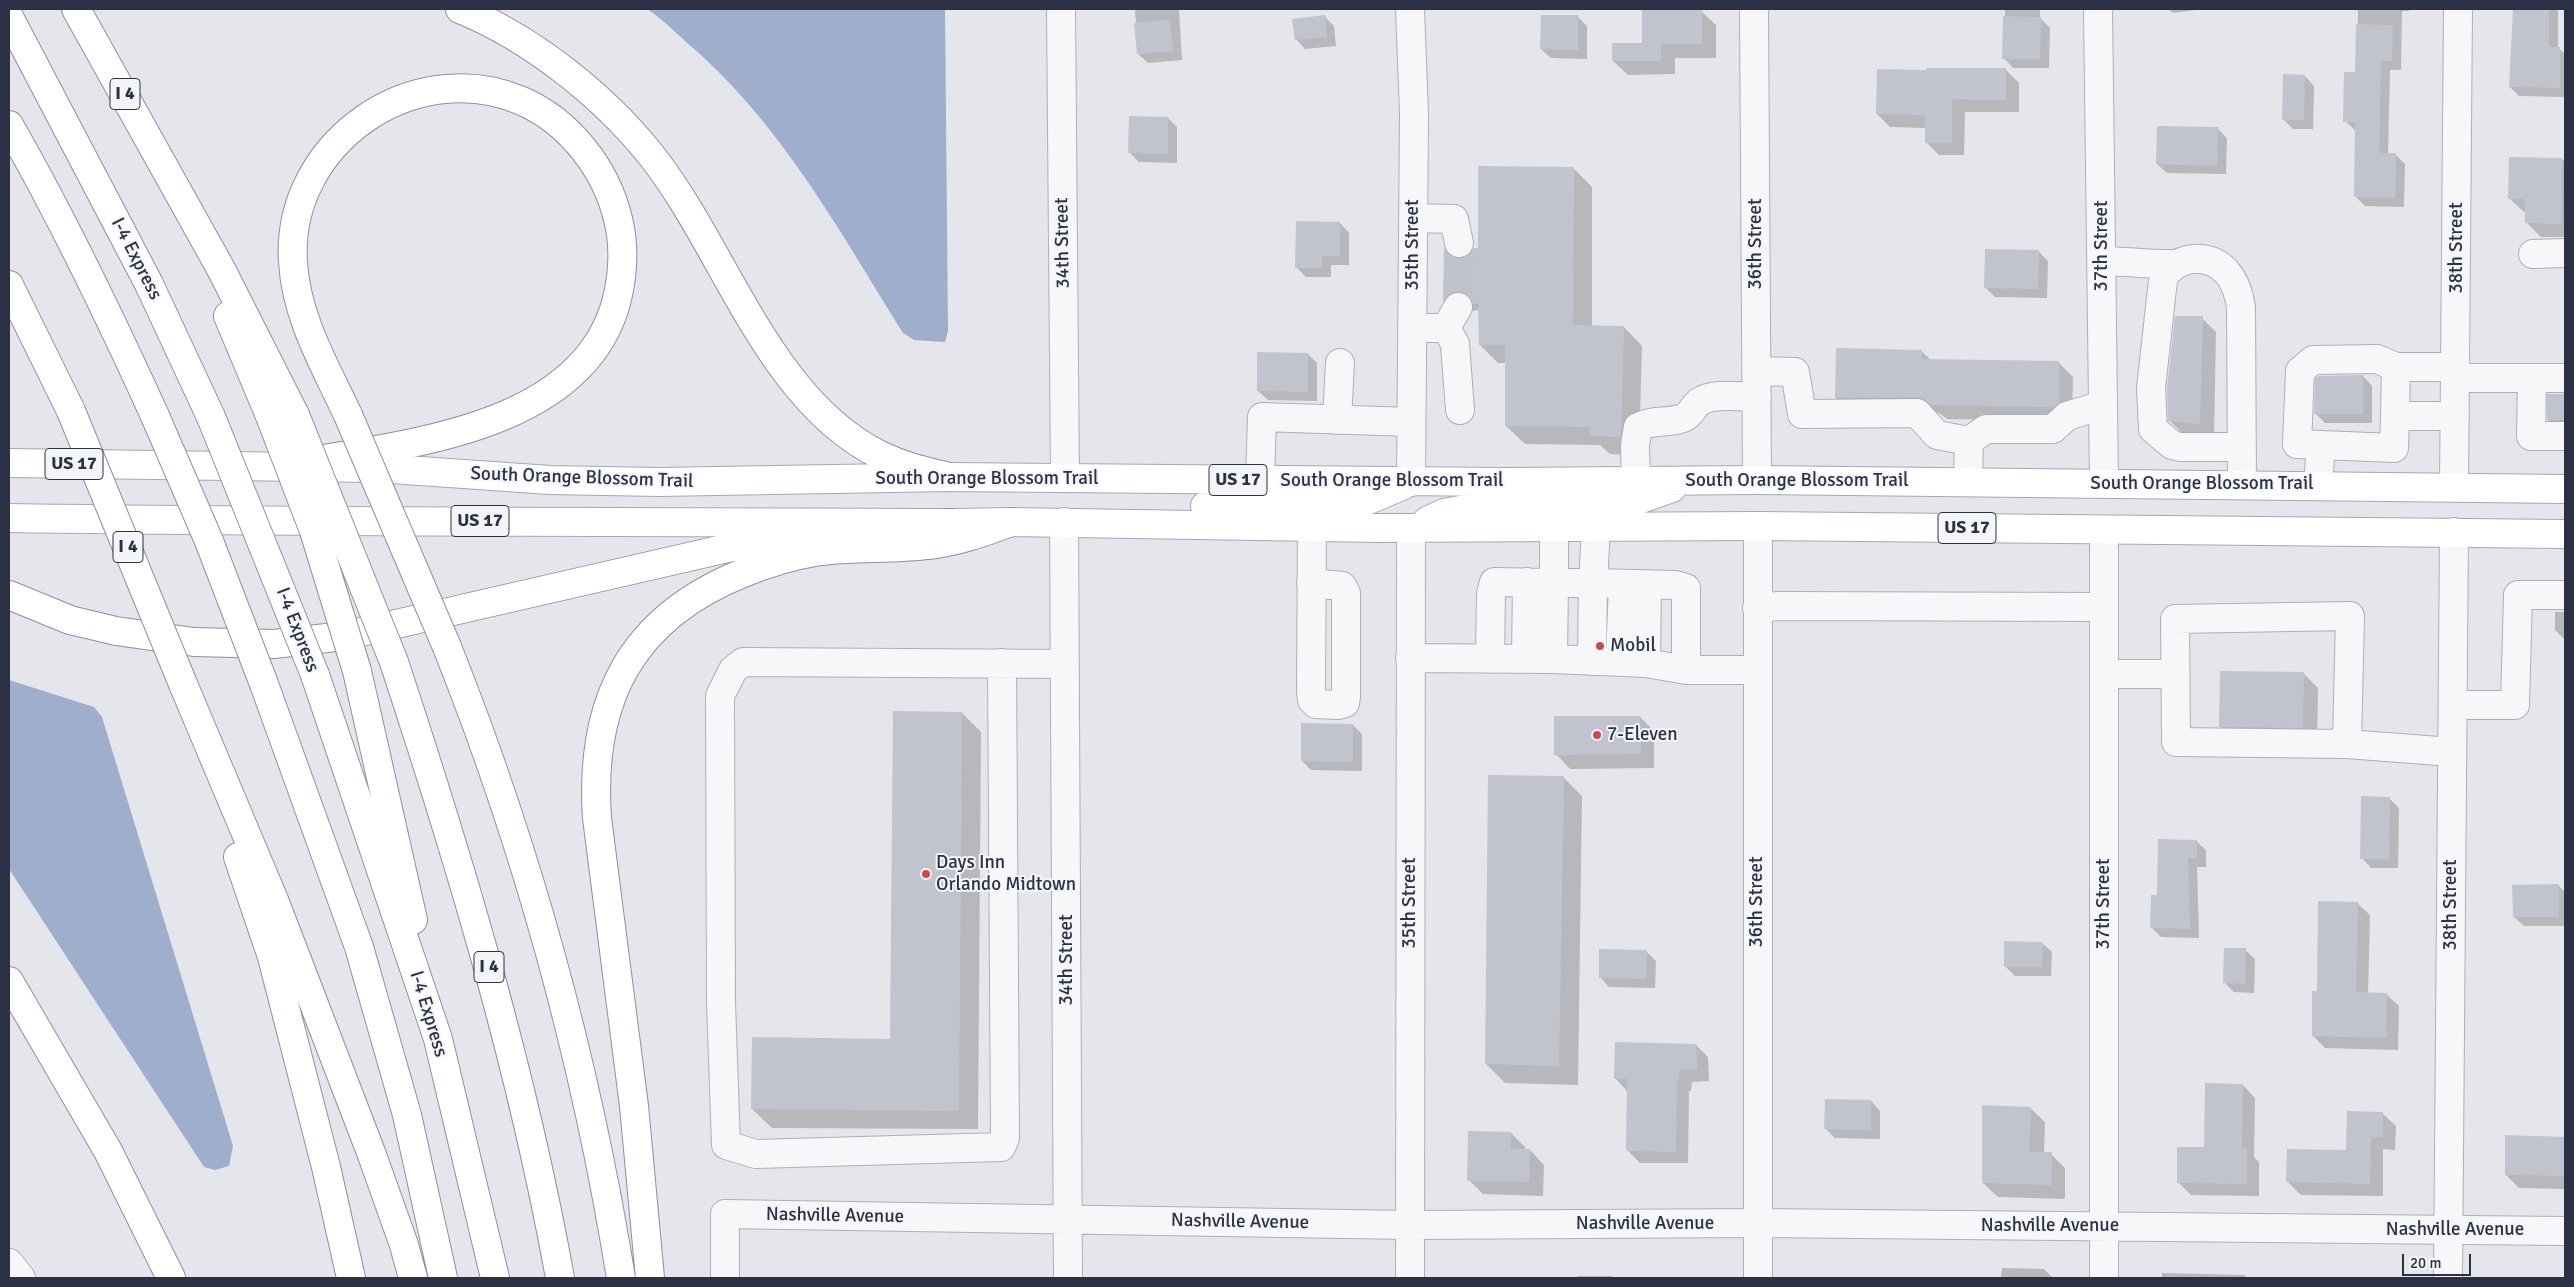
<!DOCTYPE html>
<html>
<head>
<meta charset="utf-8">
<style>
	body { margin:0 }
	#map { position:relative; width:2574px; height:1287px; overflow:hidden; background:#e4e6ec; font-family:Signika,sans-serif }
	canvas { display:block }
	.frame { position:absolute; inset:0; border:10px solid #2b3045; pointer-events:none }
	.scale { position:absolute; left:2402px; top:1254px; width:69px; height:22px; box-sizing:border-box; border:2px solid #2b3045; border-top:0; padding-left:6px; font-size:15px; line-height:18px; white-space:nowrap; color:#2b3045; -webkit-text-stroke:4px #f4f5f9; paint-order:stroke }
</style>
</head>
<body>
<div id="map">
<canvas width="2574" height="1287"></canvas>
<div class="frame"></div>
<div class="scale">20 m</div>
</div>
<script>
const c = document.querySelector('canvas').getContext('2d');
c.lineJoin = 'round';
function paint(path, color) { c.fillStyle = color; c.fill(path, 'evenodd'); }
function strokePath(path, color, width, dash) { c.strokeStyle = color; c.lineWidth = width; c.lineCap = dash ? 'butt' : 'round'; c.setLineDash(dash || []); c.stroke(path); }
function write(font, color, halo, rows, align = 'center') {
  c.font = font + ' Signika,sans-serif'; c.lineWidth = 4; c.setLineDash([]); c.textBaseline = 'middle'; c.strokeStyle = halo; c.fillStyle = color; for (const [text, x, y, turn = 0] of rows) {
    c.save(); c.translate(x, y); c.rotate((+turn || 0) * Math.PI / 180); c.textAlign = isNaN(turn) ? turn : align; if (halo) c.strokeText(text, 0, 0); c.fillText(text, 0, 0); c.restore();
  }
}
paint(new Path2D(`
	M647,9H945L948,331L945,342L914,340L903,333C838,229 780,121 685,41C673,30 661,18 647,9Z
	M9,680L94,707L102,717L233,1146L229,1166L215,1170L204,1167L9,869Z`), '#9faecc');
paint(new Path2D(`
	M1135,9H1179L1182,60L1148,63L1138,54Z
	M2005,9H2040V18L2050,28L2049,68H2013L2004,58Z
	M2168,9H2196V10L2173,13Z
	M2358,9H2409V11H2402L2401,70H2390L2388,154H2395L2405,164L2404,207L2365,206L2355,196L2356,131L2345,121L2357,74Z
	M2515,9H2558V48L2565,54V97L2519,96L2510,87Z
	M1701,11L1716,25V58H1675V74L1628,75L1613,61Z
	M1325,17L1334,26L1336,46L1305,49L1296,39Z
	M1578,17L1587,26V59L1551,58L1541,49Z
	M2006,70L2019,83V112H1965L1964,155H1939L1926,142L1927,128L1890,127L1877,114Z
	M2305,76L2314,86L2313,129H2293L2283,119Z
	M1168,118L1177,127V163L1139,162L1129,152Z
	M2217,128L2227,138L2226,174L2167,173L2157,164Z
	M2562,159L2565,162V237H2541L2527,223V212H2524L2509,198Z
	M1573,168L1592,187V326L1624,327L1642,346L1639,455L1610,454L1600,445L1525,444L1506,426V363H1498L1480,345V310L1469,311L1463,318L1445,300V251L1453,259L1462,260L1479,249Z
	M1340,223L1349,233V265H1331V277H1306L1296,267Z
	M2038,251L2048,261L2047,298L1995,297L1985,287Z
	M2202,318L2216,332L2214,438L2184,435L2170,421Z
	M1921,351L1931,360L2059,363L2073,377L2072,418L2068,421L1947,419L1939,413L1932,411L1851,412L1836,398Z
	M1308,354L1317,363V401L1268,400L1258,391Z
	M2363,376L2372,386V423H2325L2315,413Z
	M2549,395H2565V434L2548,420Z
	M2555,612H2565V640L2555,630Z
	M2304,674L2318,688L2317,742L2235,741L2220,726Z
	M962,713L981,732L978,1129L772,1128L752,1109L891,1040Z
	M1640,717L1654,731V768L1570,769L1556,754Z
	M1353,725L1362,734V771L1311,770L1302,761Z
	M1563,777L1582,796L1578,1085L1505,1083L1486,1064Z
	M2389,798L2399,808L2398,868H2371L2362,858Z
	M2196,841L2206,850V867H2197L2199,938L2161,937L2151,927L2159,896Z
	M2559,886L2565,892V926H2524L2514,917Z
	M2357,903L2370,915L2368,994H2386L2399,1006L2398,1050L2325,1048L2313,1036L2318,993Z
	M2042,943L2052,952L2051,976H2015L2005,966Z
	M2245,950L2255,959L2254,993L2234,992L2225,983Z
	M1646,951L1656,961L1655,988L1609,987L1600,977Z
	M1696,1045L1708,1057L1709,1081L1692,1082L1691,1091H1689L1688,1163H1640L1627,1150V1091L1615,1078Z
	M2243,1085L2255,1098L2254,1157L2259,1162V1196L2191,1195L2178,1182L2205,1149Z
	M1871,1101L1880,1111V1139L1835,1138L1825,1128Z
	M2030,1108L2045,1122L2044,1153L2051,1154L2065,1168V1199L1998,1197L1983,1183Z
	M2382,1113L2396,1126L2395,1150L2383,1149V1196L2301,1195L2288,1182L2347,1151Z
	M1511,1133L1525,1147V1150H1530L1544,1165L1543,1196L1483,1194L1469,1180Z
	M2506,1137L2565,1138V1189L2519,1188L2506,1175Z
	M2002,1268L2044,1269L2053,1278H2001Z
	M2162,1273L2244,1275L2247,1278H2162Z
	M1577,1276H1612L1614,1278H1577Z
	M1249,1277L1272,1278H1126Z`), '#0003');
paint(new Path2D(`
	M1702,9V44H1661V61H1612V43H1642V10Z
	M2513,9H2549V47H2560V88L2509,87Z
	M1325,15L1327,37L1295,40L1292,19Z
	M1541,15H1578V50L1540,49Z
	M2003,16L2041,17L2040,59H2002Z
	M1170,20L1173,51L1137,54L1134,23Z
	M2356,24L2393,25L2392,61H2381L2379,153H2396L2395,198L2354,197L2355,122H2343L2344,72H2355Z
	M1926,68H2006V100L1952,99V143H1925V115L1876,114L1877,69L1926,70Z
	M2283,74L2305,75L2304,120H2282Z
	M1129,116L1168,117V154L1128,153Z
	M2157,126L2218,127L2217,166L2156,164Z
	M2509,157L2562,158L2561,224L2525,223V199H2508Z
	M1478,166L1574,167L1573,325L1624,326L1621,437L1590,436V427L1505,426V345H1479L1478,304H1473L1466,294L1458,291L1451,293L1443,301L1444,248L1454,258H1462L1470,254L1474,248H1478Z
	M1296,221L1340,222V256H1322V268H1295Z
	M1985,249L2039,250L2038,289L1984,288Z
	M2175,316H2203L2200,424L2168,421L2167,388Z
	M1836,348L1922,350V359L2059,361V403L2053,407L1931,405L1924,399L1917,397L1835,398Z
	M1257,352L1308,353V392L1257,391Z
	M2363,375V414H2314L2315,378L2319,376Z
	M2547,394H2565V420H2547Z
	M2220,671L2304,672L2303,728L2219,727Z
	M893,711L962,712L959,1111L751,1109L752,1037L890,1039Z
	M1554,716H1640L1641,754L1554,755Z
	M1301,723L1353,724V762L1301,761Z
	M1488,775L1564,776L1559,1066L1485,1064Z
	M2361,796L2390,797L2389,859H2360Z
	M2158,839L2197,840V858H2188L2190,929L2150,928L2151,895H2157Z
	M2559,884V917H2513L2512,885Z
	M2318,901L2358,902L2356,992L2387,993L2386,1038L2312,1036V991H2317Z
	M2004,941L2043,942L2042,967H2004Z
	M2224,948H2246L2245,984L2223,983Z
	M1599,949L1647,950L1646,979L1599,978Z
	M1615,1042L1696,1044L1697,1069L1680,1070L1679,1080H1677L1676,1152L1626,1151L1627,1079H1614Z
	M2205,1083L2243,1084L2242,1148H2247V1184L2177,1183V1147H2204Z
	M1825,1099L1871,1100V1130L1824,1129Z
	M1982,1105L2031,1107L2029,1152H2052L2051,1185L1982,1183Z
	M2347,1111L2383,1112V1137H2371L2370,1184L2286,1182L2287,1149L2346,1150Z
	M1468,1131L1511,1132V1149H1530L1529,1182L1467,1181Z
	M2505,1135L2565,1137V1176L2505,1175Z`), '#c1c4cf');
strokePath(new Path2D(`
	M1458,307L1459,243`), '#bfc2cb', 28, [28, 14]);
const minor = new Path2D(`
	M1061,9L1065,478
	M1410,9L1414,114L1411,482
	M1754,9L1757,480
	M2098,9L2104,483
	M1413,218L1454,219L1459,243
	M2533,254L2565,253
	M2102,261C2125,261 2152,265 2175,264C2181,263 2187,259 2193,259C2223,257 2237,280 2241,307L2242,484
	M2176,264L2164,275L2162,289L2151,388L2153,429L2172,445L2180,447H2241
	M1412,328H1446L1455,344L1460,410
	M1446,328L1458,307
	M1757,371L1795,372L1802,414L1917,413L1937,435L1969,441
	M2456,378H2565
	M2532,378L2531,436H2565
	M2395,416L2394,448L2297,444L2300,371L2313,360L2377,359L2396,367
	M2455,416H2395L2396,367H2456
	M1337,420L1340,363
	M1260,480L1262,417L1411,422
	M1636,481L1635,445L1638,427C1651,420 1666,423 1680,419C1691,416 1691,409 1699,402C1713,392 1741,397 1757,397
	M1968,482L1969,441L1986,429H2053L2067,416L2103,405
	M2318,485L2321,445
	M2454,487L2458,9
	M1064,522L1068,1278
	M1758,526V1278
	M1554,527V583H1593L1596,527
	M1311,583L1342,586L1346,593V697L1345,703L1338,705L1316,704L1312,700L1311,692L1312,527
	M1757,608L1779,606L2104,607
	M1410,658L1553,659L1646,663L1686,670H1757
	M1490,659L1491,594L1494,582L1554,583L1553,659
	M1526,659L1527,582
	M1592,661L1593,583L1675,585L1686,588V670
	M1620,662L1623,584
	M1002,663L1005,1138L1001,1147L756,1154L726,1145L721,1002L720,696L733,670L743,662L1065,664
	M1646,663L1647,584
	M2104,674H2174
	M2453,705H2515L2518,595H2565
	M2347,744L2176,742L2175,619L2350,616L2347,744L2452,752
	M9,1263L21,1278
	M725,1278V1214L1409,1225L1758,1223L2565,1231
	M1410,1278L1411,528
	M2104,1278V530
	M2448,1278L2454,532`);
const major = new Path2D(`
	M9,463L377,468L550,480L658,482L949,477L1505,482L1757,480L2565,489
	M1205,506L1352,507L1404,485
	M9,518C323,523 637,521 952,523L1011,522L1379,528L1758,526L2565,534
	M1427,521L1444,513L1499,503L1635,501L1672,488`);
const highway = new Path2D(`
	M76,9L221,269L295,415
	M460,9C531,38 603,95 651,155C725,248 768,400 880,455C902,466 925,471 949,477
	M9,17L149,284L211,417
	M9,125C63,219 110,317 155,416
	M9,285L71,411
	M228,316L270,416
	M290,465C399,444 580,432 616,303C623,276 625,247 618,219C606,169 570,122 522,101C413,54 285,144 293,262C296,317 325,366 348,415
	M881,530L952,523
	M9,595L70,620L116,631L194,642L274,644L344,636L732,547L821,536
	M447,647C528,850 586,1062 621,1278
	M394,662C461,865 522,1068 560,1278
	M357,671L413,920
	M315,675L438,1039L495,1278
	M183,684L274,900L372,1155L404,1245L413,1278
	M264,684L359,947L407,1115L443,1278
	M238,857L272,957L326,1167L351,1278
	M9,981L108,1151L171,1278
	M650,1278L634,1106L597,818C589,700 631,618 743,573C766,564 790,556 815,552C853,546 891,550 928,545C957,542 984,532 1011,522`);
strokePath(minor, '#acafba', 30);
strokePath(major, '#a3a8b8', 30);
strokePath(highway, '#8b91a3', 30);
strokePath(minor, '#f7f7fa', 28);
strokePath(major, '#fff', 28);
strokePath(highway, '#fff', 28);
const highwayBridge = new Path2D(`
	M71,411L183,684
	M295,415L394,662
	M348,415L447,647
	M155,416L209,541L264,684
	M270,416L314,531L357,671
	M211,417L315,675`);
strokePath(highwayBridge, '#8b91a3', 30, []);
strokePath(highwayBridge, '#fff', 28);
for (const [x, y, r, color] of [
	[1600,646,5,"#d04949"],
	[1597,735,5,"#d04949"],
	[926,874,5,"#d04949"]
]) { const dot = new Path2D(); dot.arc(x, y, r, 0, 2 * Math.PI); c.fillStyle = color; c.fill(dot); strokePath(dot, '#f4f5f9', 2); }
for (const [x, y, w] of [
	[125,94,30],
	[74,464,58],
	[1238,480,58],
	[480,521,58],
	[1967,528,58],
	[128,547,30],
	[489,967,30]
]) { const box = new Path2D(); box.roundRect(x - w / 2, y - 15.5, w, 31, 4); c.fillStyle = '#f4f5f9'; c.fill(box); strokePath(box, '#2b3045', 1); }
write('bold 18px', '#2b3045', null, [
	["I 4",125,94],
	["US 17",74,464],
	["US 17",1238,480],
	["US 17",480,521],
	["US 17",1967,528],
	["I 4",128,547],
	["I 4",489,967]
]);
write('19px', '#2b3045', '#f4f5f9', [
	["34th Street",1063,243,-91],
	["36th Street",1756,244,-90],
	["35th Street",1413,245,-90],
	["37th Street",2102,246,-90],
	["38th Street",2457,248,-90],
	["I-4 Express",136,259,63],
	["South Orange Blossom Trail",582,478,2],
	["South Orange Blossom Trail",987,479],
	["South Orange Blossom Trail",1392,481],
	["South Orange Blossom Trail",1797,481],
	["South Orange Blossom Trail",2202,484],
	["I-4 Express",297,630,69],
	["36th Street",1757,902,-90],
	["35th Street",1410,903,-90],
	["37th Street",2104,904,-90],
	["38th Street",2451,905,-90],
	["34th Street",1067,960,-90],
	["I-4 Express",428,1014,73],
	["Nashville Avenue",835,1216,1],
	["Nashville Avenue",1240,1222,1],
	["Nashville Avenue",1645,1224],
	["Nashville Avenue",2050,1226],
	["Nashville Avenue",2455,1230]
]);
write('19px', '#2b3045', '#f4f5f9', [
	["Mobil",1610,646],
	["7-Eleven",1607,735],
	["Days Inn",936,863],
	["Orlando Midtown",936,885]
], 'left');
</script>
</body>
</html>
